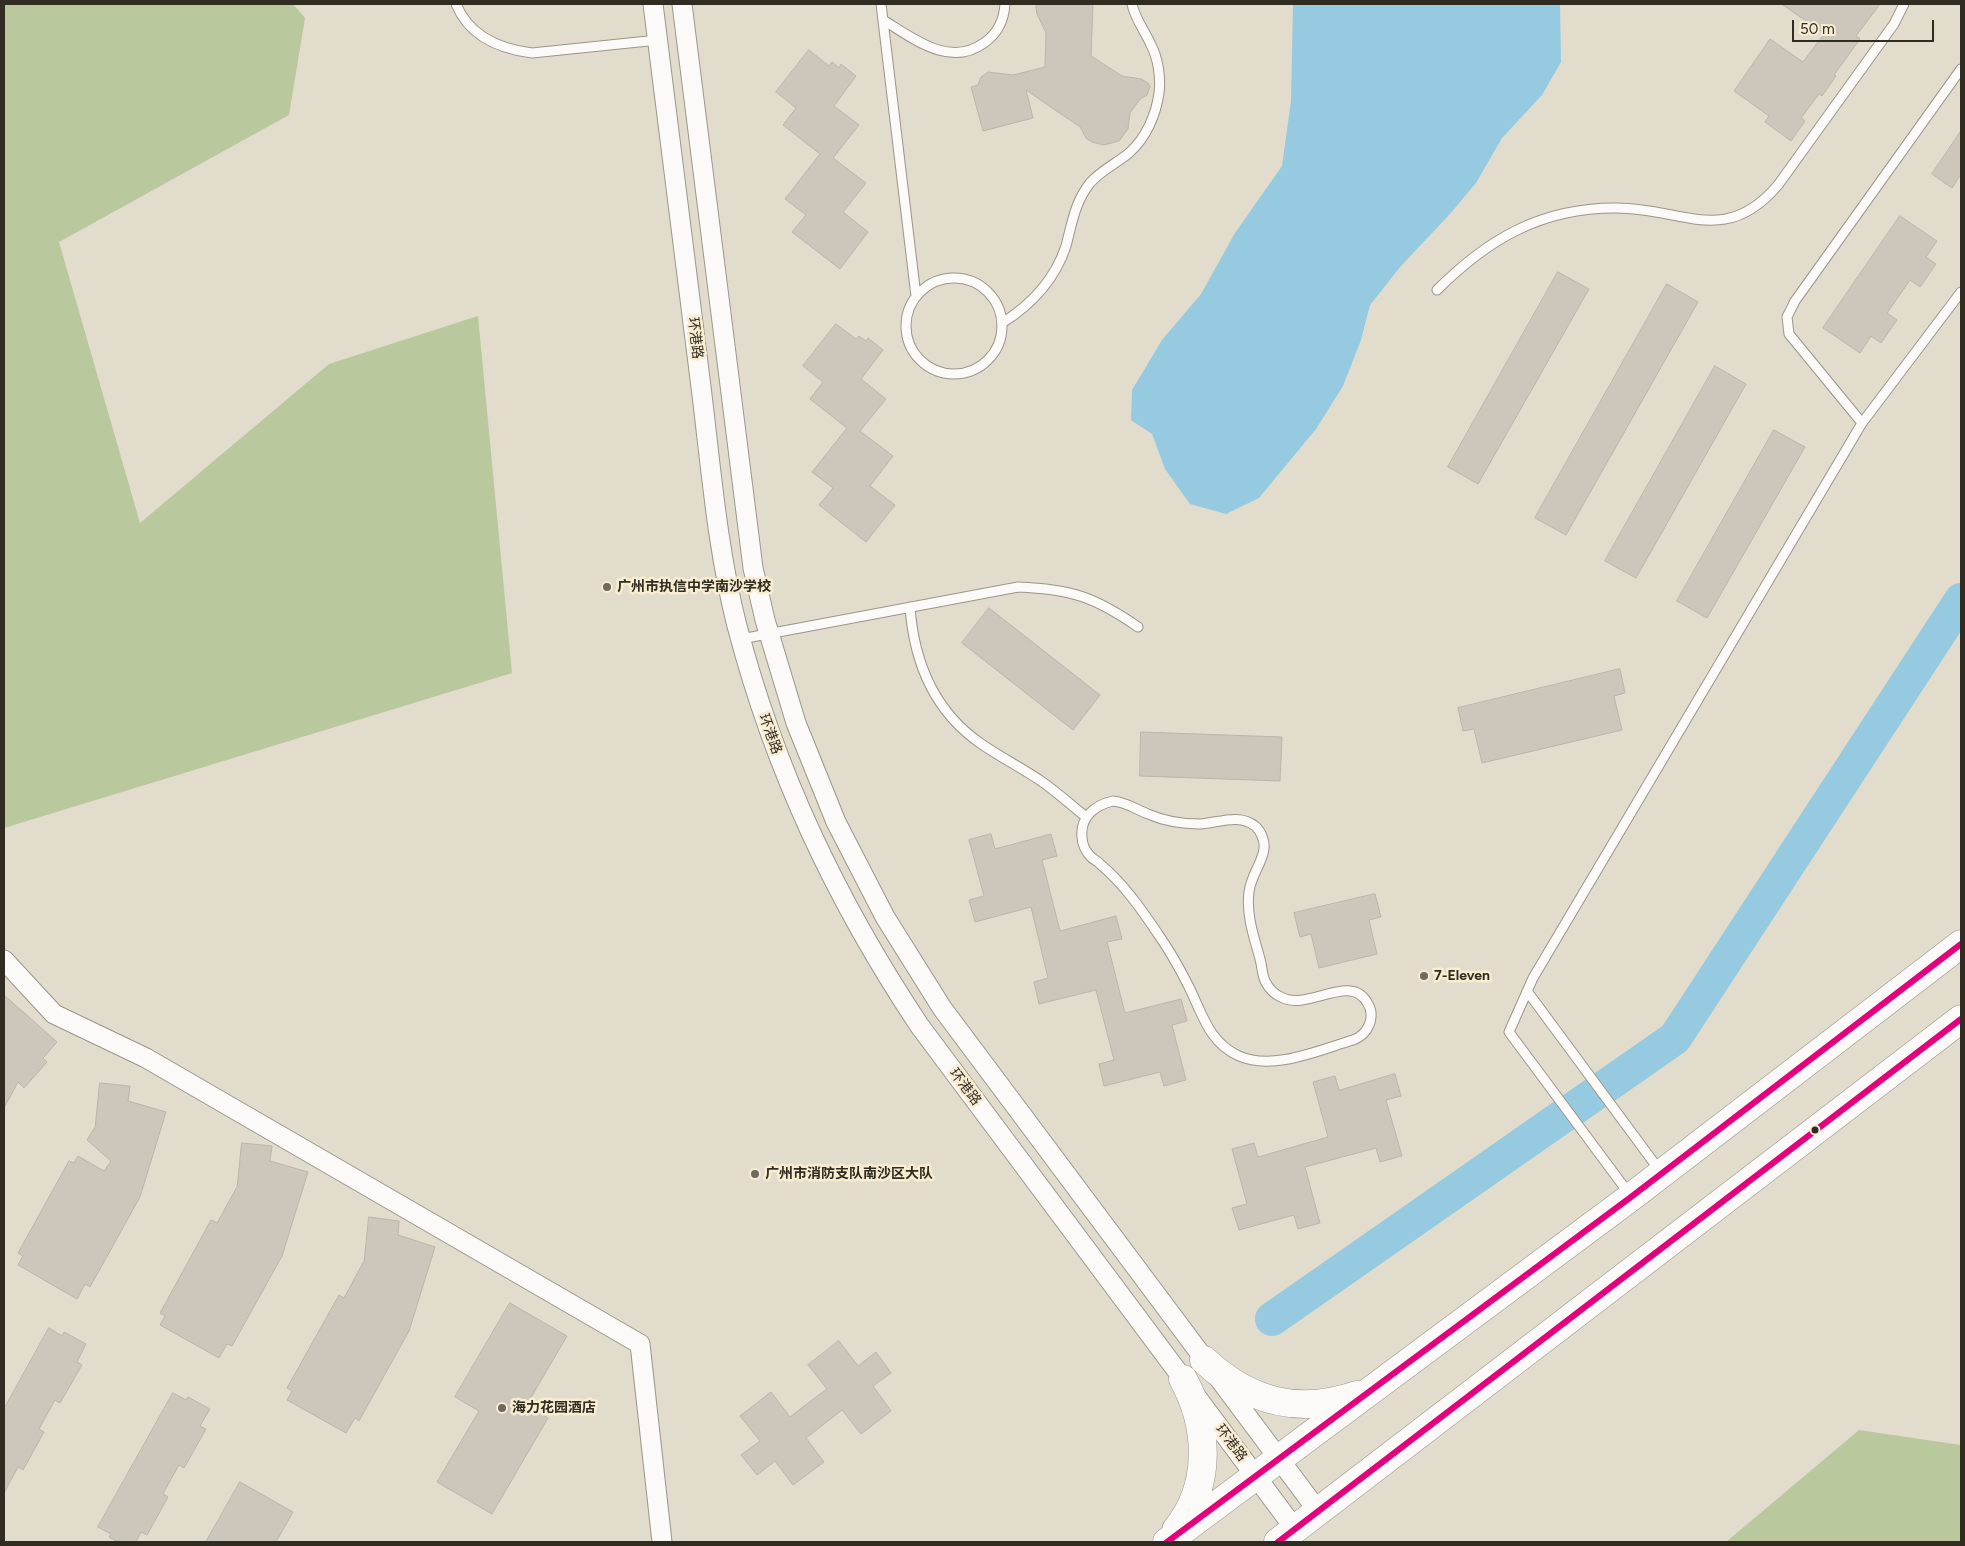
<!DOCTYPE html>
<html>
<head>
<meta charset="utf-8">
<style>
	body { margin:0 }
	#map { position:relative; width:1965px; height:1546px; overflow:hidden; background:#e2dccd; font-family:Figtree,sans-serif }
	canvas { display:block }
	.frame { position:absolute; inset:0; border:5px solid #312c22; pointer-events:none }
	.scale { position:absolute; left:1792px; top:20px; width:142px; height:22px; box-sizing:border-box; border:2px solid #312c22; border-top:0; padding-left:6px; font-size:15px; line-height:18px; white-space:nowrap; color:#312c22; -webkit-text-stroke:4px #f8ecd1; paint-order:stroke }
</style>
</head>
<body>
<div id="map">
<canvas width="1965" height="1546"></canvas>
<div class="frame"></div>
<div class="scale">50 m</div>
</div>
<script>
const c = document.querySelector('canvas').getContext('2d');
c.lineJoin = 'round';
function paint(path, color) { c.fillStyle = color; c.fill(path, 'evenodd'); }
function strokePath(path, color, width, dash) { c.strokeStyle = color; c.lineWidth = width; c.lineCap = dash ? 'butt' : 'round'; c.setLineDash(dash || []); c.stroke(path); }
function write(font, color, halo, rows, align = 'center') {
  c.font = font + ' Figtree,"Noto Sans SC",sans-serif'; c.lineWidth = 5; c.setLineDash([]); c.textBaseline = 'middle'; c.strokeStyle = halo; c.fillStyle = color; for (const [text, x, y, turn = 0] of rows) {
    c.save(); c.translate(x, y); c.rotate((+turn || 0) * Math.PI / 180); c.textAlign = isNaN(turn) ? turn : align; if (halo) c.strokeText(text, 0, 0); c.fillText(text, 0, 0); c.restore();
  }
}
paint(new Path2D(`
	M4,4H293L305,18L289,115L59,242L140,523L329,364L478,316L512,673L4,828Z
	M1859,1430L1961,1445V1542H1726Z`), '#bac89d');
paint(new Path2D(`
	M1293,4H1560L1561,62L1542,95L1502,138L1476,183L1450,214L1401,266L1370,305L1361,340L1343,386L1316,429L1259,498L1226,514L1190,504L1165,469L1152,434L1131,420L1132,390L1162,340L1201,294L1235,233L1282,166L1291,101Z`), '#95cae1');
strokePath(new Path2D(`
	M1272,1319L1675,1038L1961,600`), '#95cae1', 34);
const building = new Path2D(`
	M1036,4H1093L1091,56L1122,76L1141,79L1148,83L1150,87L1147,95L1140,99L1130,113L1128,129L1119,141L1104,145L1092,142L1086,138L1080,127L1026,90L1033,118L983,131L971,87L978,85L981,77L988,72L1013,75L1045,67L1046,33L1037,14Z
	M1782,4H1880L1856,36L1860,39L1834,75L1836,76L1822,96L1819,94L1801,118L1805,121L1791,141L1765,122L1769,116L1734,91L1770,39L1803,62L1824,34Z
	M809,50L829,66L832,62L839,68L841,64L856,76L834,106L859,125L833,158L866,183L843,212L868,232L840,269L792,232L806,215L785,199L820,154L783,125L796,108L776,92Z
	M1961,131V174L1952,188L1932,174Z
	M1900,216L1937,241L1926,257L1936,264L1920,287L1910,280L1887,313L1897,320L1881,343L1871,336L1860,353L1823,328Z
	M1558,272L1589,289L1478,484L1448,467Z
	M1667,284L1698,302L1566,535L1535,518Z
	M836,324L856,339L859,336L866,341L868,338L883,350L861,379L886,399L860,431L893,456L870,486L895,505L866,542L819,505L833,488L812,472L847,428L810,399L823,382L803,366Z
	M1715,366L1746,384L1636,578L1605,561Z
	M1774,430L1805,447L1707,618L1677,601Z
	M989,608L1100,695L1073,730L962,643Z
	M1620,669L1625,693L1614,696L1622,730L1482,763L1474,729L1463,731L1458,708Z
	M1141,732L1282,737L1280,781L1140,776Z
	M991,834L995,849L1051,834L1057,856L1042,860L1060,931L1116,916L1122,939L1107,942L1125,1013L1181,999L1187,1021L1172,1025L1186,1080L1164,1086L1160,1072L1104,1086L1099,1064L1114,1060L1096,990L1039,1004L1034,982L1048,978L1031,907L975,922L969,900L984,896L969,840Z
	M1375,894L1381,917L1369,920L1377,954L1319,968L1311,934L1300,937L1294,913Z
	M4,995L57,1042L43,1058L47,1062L24,1088L18,1082L4,1108Z
	M1395,1074L1401,1096L1386,1100L1402,1156L1380,1162L1376,1148L1305,1167L1320,1223L1298,1229L1294,1215L1239,1230L1232,1208L1247,1204L1232,1149L1254,1143L1258,1157L1328,1137L1313,1082L1335,1076L1339,1090Z
	M100,1083L130,1086L128,1101L166,1112L140,1197L90,1287L85,1284L77,1299L18,1265L23,1256L18,1253L69,1161L74,1163L78,1156L104,1171L111,1161L87,1140L95,1127Z
	M242,1143L272,1146L270,1161L308,1172L282,1256L232,1346L227,1344L219,1358L160,1325L165,1316L160,1313L211,1220L217,1223L237,1187Z
	M369,1217L399,1221L398,1235L435,1247L409,1331L359,1421L355,1418L346,1433L287,1400L292,1391L287,1388L339,1295L344,1298L364,1261Z
	M510,1303L567,1336L526,1406L548,1418L492,1514L437,1482L479,1411L455,1397Z
	M49,1328L62,1336L64,1332L86,1344L77,1362L82,1365L60,1403L55,1400L39,1429L44,1432L23,1470L18,1467L4,1493V1409Z
	M839,1341L858,1366L876,1352L891,1373L873,1386L891,1411L861,1434L842,1410L806,1438L824,1462L793,1485L775,1461L757,1475L741,1455L760,1441L740,1416L771,1392L790,1417L808,1403L827,1389L808,1365Z
	M173,1393L186,1400L188,1397L210,1409L200,1426L206,1429L184,1468L179,1465L171,1479L163,1494L168,1497L147,1535L141,1532L136,1542H118L109,1537L111,1534L98,1527Z
	M240,1482L293,1512L276,1542H206Z`);
paint(building, '#ccc6bb');
strokePath(building, '#bab5aa', 1);
const lane = new Path2D(`
	M456,4C469,36 500,49 532,53L658,40
	M881,4L916,296
	M883,20C913,38 949,68 984,43C997,34 1004,20 1005,4
	M906 326a48 48 0 1 1 96 0a48 48 0 1 1-96 0Z
	M1437,290C1488,239 1541,208 1615,208C1681,207 1725,248 1778,185L1894,24L1904,4
	M1002,323C1031,305 1055,279 1066,246C1072,223 1075,202 1090,183C1100,171 1117,163 1129,153C1146,138 1156,115 1159,93C1161,78 1158,58 1151,45C1145,31 1135,19 1132,4
	M1862,423L1789,334L1787,317L1795,301L1961,69
	M910,607C914,662 933,710 980,743C1000,757 1022,768 1041,781C1057,792 1071,805 1086,817
	M741,639L1018,587C1071,589 1095,597 1138,627
	M1113,801C1126,802 1135,809 1148,814C1164,821 1182,824 1200,824C1218,823 1239,813 1255,826C1261,831 1265,841 1264,849C1262,864 1251,875 1249,892C1246,915 1254,937 1260,959C1262,966 1262,974 1265,981C1268,987 1274,994 1281,997C1308,1012 1351,971 1368,1004C1372,1010 1372,1019 1369,1025C1366,1033 1361,1037 1353,1040C1319,1050 1273,1071 1239,1056C1209,1043 1202,1013 1189,987C1180,969 1170,951 1158,934C1142,910 1123,883 1100,864C1098,861 1094,860 1091,857C1086,852 1082,844 1082,837C1080,817 1095,805 1113,801Z
	M1527,991L1660,1171
	M1630,1195L1509,1032L1533,978L1862,423L1961,292`);
const street = new Path2D(`
	M653,4C669,132 685,260 701,387C711,467 717,548 737,626C775,771 836,900 919,1025L1295,1529
	M682,4L753,568L765,620L796,723L836,822L885,917L942,1008L1318,1511
	M4,960L54,1014L146,1058L640,1344L662,1542`);
const highway = new Path2D(`
	M1204,1360C1249,1402 1298,1415 1357,1395
	M1176,1530C1212,1486 1209,1426 1183,1379
	M1167,1542L1631,1197L1961,944
	M1278,1542L1961,1019`);
strokePath(lane, '#9a968a', 11);
strokePath(street, '#9a968a', 21);
strokePath(highway, '#9a968a', 29);
strokePath(lane, '#fbfaf8', 9);
strokePath(street, '#fbfaf8', 19);
strokePath(highway, '#fbfaf8', 28);
strokePath(new Path2D(`
	M1167,1542L1631,1197L1961,944
	M1278,1542L1961,1019`), '#e5007d', 6);
for (const [x, y, r, color] of [
	[607,587,5,"#6f6a5e"],
	[1424,976,5,"#6f6a5e"],
	[1815,1130,4.5,"#312c22"],
	[755,1174,5,"#6f6a5e"],
	[502,1408,5,"#6f6a5e"]
]) { const dot = new Path2D(); dot.arc(x, y, r, 0, 2 * Math.PI); c.fillStyle = color; c.fill(dot); strokePath(dot, '#f8ecd1', 2); }
write('14px', '#312c22', '#f8ecd1', [
	["环港路",695,338,83],
	["环港路",770,734,70],
	["环港路",965,1087,53],
	["环港路",1231,1443,53]
]);
write('bold 14px', '#312c22', '#f8ecd1', [
	["广州市执信中学南沙学校",617,587],
	["7-Eleven",1434,976],
	["广州市消防支队南沙区大队",765,1174],
	["海力花园酒店",512,1408]
], 'left');
</script>
</body>
</html>
